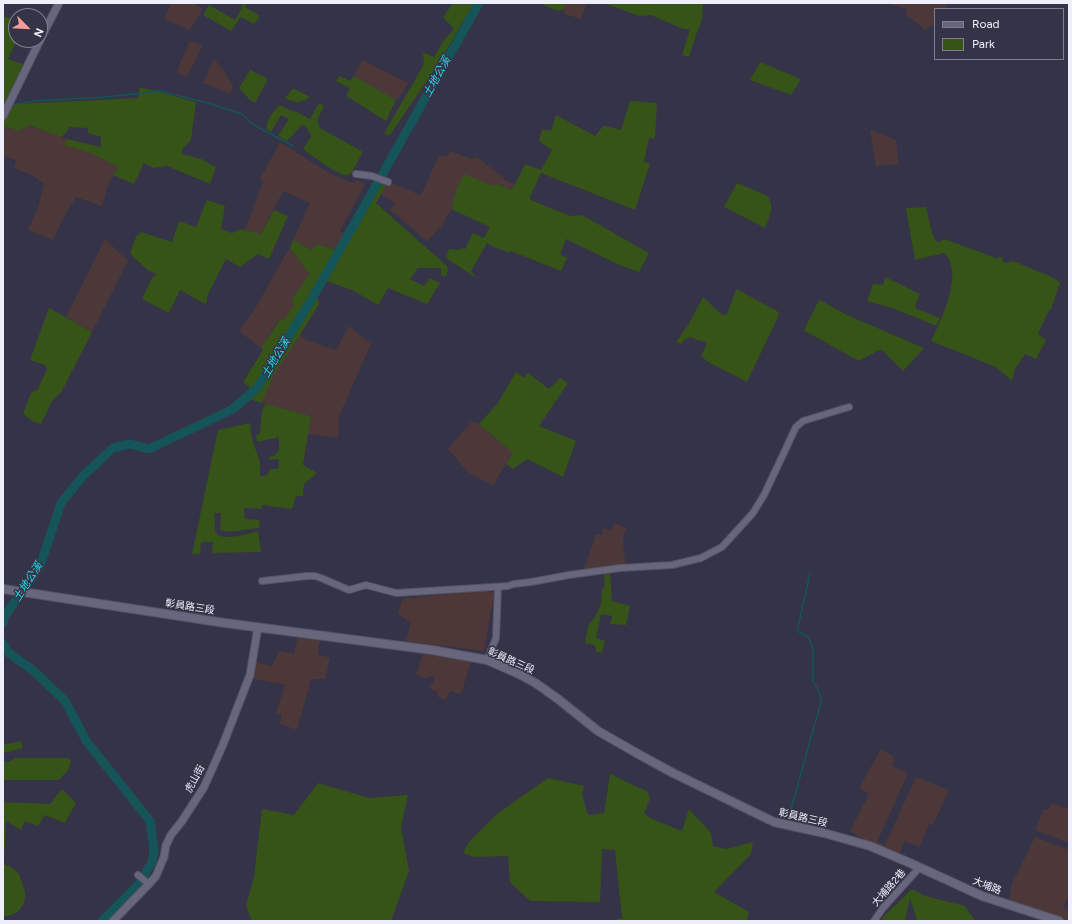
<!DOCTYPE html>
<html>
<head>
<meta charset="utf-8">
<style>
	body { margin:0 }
	#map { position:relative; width:1072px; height:924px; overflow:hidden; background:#353347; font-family:Figtree,sans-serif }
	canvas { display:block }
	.frame { position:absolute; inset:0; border:4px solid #efeffc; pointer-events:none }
	.legend { position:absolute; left:934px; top:8px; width:130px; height:52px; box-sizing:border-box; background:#353347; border:1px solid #7f7e8f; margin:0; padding:5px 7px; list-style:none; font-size:12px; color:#efeffc }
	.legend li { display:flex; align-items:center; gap:8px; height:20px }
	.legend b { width:20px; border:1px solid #7f7e8f }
	.north { position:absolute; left:8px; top:8px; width:40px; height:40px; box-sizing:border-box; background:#353347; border:1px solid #7f7e8f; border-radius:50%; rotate:114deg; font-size:11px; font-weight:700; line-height:16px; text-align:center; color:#efeffc }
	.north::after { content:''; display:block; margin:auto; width:14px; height:18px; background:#f59b99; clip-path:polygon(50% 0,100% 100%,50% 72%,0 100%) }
</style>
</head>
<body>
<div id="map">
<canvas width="1072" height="924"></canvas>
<div class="frame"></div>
<ul class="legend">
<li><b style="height:5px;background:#67667c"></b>Road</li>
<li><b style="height:11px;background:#365318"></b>Park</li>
</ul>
<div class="north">N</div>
</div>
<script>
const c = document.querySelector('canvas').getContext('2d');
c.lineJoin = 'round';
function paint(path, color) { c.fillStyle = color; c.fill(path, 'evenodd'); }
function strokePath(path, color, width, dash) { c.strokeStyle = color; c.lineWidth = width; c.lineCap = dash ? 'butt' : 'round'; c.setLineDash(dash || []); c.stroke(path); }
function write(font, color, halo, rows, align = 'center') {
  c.font = font + ' Figtree,"Noto Sans TC",sans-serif'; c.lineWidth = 3; c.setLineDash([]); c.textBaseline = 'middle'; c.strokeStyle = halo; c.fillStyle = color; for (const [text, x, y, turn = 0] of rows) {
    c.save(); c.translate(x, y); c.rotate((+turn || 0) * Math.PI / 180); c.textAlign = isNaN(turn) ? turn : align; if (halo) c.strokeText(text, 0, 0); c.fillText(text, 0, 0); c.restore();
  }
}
paint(new Path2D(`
	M171,3H193L203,9L190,30L164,19Z
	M566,3H587L581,19L565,14L563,9Z
	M889,3H948V5L945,9H935V22L932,26L929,27L925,30L921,27L917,23L906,15L907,9L892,5Z
	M190,41L203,45L187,77L179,74L177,70Z
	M214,59L223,69L233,86L230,94L203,83Z
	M362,60L408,83L398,99L396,100L354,76Z
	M29,125L67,139L65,145L93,154L118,167L108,185L102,206L76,197L64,217L53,240L28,230L38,207L44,184L32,175L14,168L16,160L3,156V126L19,131Z
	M870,130L896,140L899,164L876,166Z
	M280,142L329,173L353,183L356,180L365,184L340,231L346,235L336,250L318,244L312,250L293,240L310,203L283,191L261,234L245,230L263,182L260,179Z
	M451,151L471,159L477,157L504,178V180L515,184L512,190L497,184L493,187L457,188L451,209L442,225L427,241L390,210L395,203L381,194L389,182L420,195L422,193L439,155L447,156Z
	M105,239L128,261L92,332L66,317Z
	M290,248L309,274L291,301L294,305L284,321L280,318L261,348L239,331L256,307L284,257Z
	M349,326L371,344L339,416L338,438L308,434L311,416L262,403L273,376L300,335L306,340L336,350Z
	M471,422L479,424L513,453L493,485L478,478L468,472L448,449Z
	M614,523L627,528L624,534L623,544L626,567L582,574L594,541L595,534L602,535L603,528L611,530Z
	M298,637L320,639L318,654L330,658L325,679H311L297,730L280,724L282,715L276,713L285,685L251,678L254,662L272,666L279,651L294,654Z
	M423,654L461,659L471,662L461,694L450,691L445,701L437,696L438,693L430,688L435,678L429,676L427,679L416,674Z
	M881,749L894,757L892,766L908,773L877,842L885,845L916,777L949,790L933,825L929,824L919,847L905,841L898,856L874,846L850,831L869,794L859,788Z
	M1051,803L1068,809L1069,806V843L1035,830L1044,809L1048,810Z
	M1035,837L1069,850V895L1063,908L1067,909V914L1069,915V921H1061L1009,903L1012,884Z`), '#4d3839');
paint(new Path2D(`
	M484,590L494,593L484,651L406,641L411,623L398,614L402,599Z`), '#4d3837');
paint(new Path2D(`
	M243,3H247L245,7L260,16L254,24L241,17L231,31L203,15L209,5L235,20L242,8L241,7Z
	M453,3H474L437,66L390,135L384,134L390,123L423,66L424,61L423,52L434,57L444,40L454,29L443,17Z
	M539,3H566L563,9L558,11Z
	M603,3H703L702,20L697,32L689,57L682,55L690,29H683L651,15L640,16Z
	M3,16L16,20V40H17L8,59L23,64L9,96L3,103Z
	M760,62L801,79L791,95L750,80Z
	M250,70L268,79L255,103L249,99L239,88Z
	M339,76L350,81L354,76L396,100L386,121L346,96L350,88L336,81Z
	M140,87L196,102L191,140L182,149V154L201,159L216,167L210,184L167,166L153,168L144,163L134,184L113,175L118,167L93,154L64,145L67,139L101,147V137L88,133V128L69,127L66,133L61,137L29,125L19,131L3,126V120L9,107L14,106V104L138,98Z
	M293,88L310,97C299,104 296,103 285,98Z
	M630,101L657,103L655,139L649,138L644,162L650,164L635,210L541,173L530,197L531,200L570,216L582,215L649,253L639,272L617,264L566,239L560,254L567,258L561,271L511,251L510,253L494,247L487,243L471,271L476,278L446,258L449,249L459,250L460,248L465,249L473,233L484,238L490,227L451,209L457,188L464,174L493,186L497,184L512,190L525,164L541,170L552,150L539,141L542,129L551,131L556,115L595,136L603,126H606L621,130Z
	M319,103L324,106L317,120L320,128L363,152L352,172C350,174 349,175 346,175C337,175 311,155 303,149L311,136L306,127L302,125L287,141L278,136L289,119L281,115L271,132L267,129C265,121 274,111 279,105L290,110L297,112L310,119Z
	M379,183L386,186L376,203L447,266L448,271L445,277L441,275V268H418L410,279L424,286L430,278L440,283L427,304L388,288L378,305L352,290L326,281L317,295L319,304L300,335L273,376L262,403L241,397L250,387L243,382L263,350L261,348L281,318L284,320L294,305L291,301L309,274L290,248L293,240L312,250L317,244L336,250Z
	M737,183L766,195C776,204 769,218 765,228L724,207Z
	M207,200L225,206L221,229L232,233L241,229L261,234L274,210L288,216L269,259L258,254L240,267L226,259L207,296V301L205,304L180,290L169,313L142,299L152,278L157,274L149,271L132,256L130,253L136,237L141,232L172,242L179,221L196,227Z
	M926,207L932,233L936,241L939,242L944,239L996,258L1002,257L1003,262L1006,263L1013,261L1050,276L1060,282L1051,310H1049L1038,334L1046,340L1036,359L1025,354L1015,369L1012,381L996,367L931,341C941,321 965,272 944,253L915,260L906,208Z
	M885,277L920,294L915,306L917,309L940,318L936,326L895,309L867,301L873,284L883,285Z
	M736,290H739L760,302L777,311L779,313L778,317L747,382L708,362L701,356L707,343L690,337L684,340L681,344L676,342L688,325L703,297L721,314L724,315L727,314Z
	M820,300L847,315L924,348L903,371L882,350H879L861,360H857L805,331L804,330L818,302Z
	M49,308L92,332L62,391L52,401L41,424L34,422L23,414L31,393L38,389L47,369L45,365L30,360Z
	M516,372L524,378L528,373L549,389L560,378L568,383L539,426L576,441L563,477L527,459L513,469L506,464L513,453L479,424L498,403Z
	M266,404L311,416L303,465L317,473L304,484L303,496H296L292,509L262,505L261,509L244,508L245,519L260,520L259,528L229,532L220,530L221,513H214C215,517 214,528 216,532C221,543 250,533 258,531L261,552L212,553L213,542H201L200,554H192L218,430L250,423L252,439L260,462V477L267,475L270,469H278L279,459L269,460V457L274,456L279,450V437L257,442L256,436L260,433L262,410Z
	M604,574H610L612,601L630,606L626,625L610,624L612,616L601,614L596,638L605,641L602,653L596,652L595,645L585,643L588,626L595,617L601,604L602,589L605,587Z
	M21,741L23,748L3,753V745Z
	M15,758H68L71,761L68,770L59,780H4L3,784V762H9Z
	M610,774L648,792L650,799L644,814L652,819L682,831L689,809L711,833L713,846L726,849L753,842L751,854L714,892L749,912L747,921H607L622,918L615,850L602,849L600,902L530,901L510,882L508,856L475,857L463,853L469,842L497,814L548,778L584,786L582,795L588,815L604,813Z
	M318,783L369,798L408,795L401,827L409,871L391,921H252L246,906L254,877L262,809L294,815Z
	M62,789L76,803L65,823L45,815L38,826L25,821L21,830L6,821L4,859L3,858V802L50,804Z
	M3,863C8,866 15,869 19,874C20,876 21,880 22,883C23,886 26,891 25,895C25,908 16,916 3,916Z
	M912,889L925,896L965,906L975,921H920L917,920L910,898L905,921H882L883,917Z`), '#365318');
strokePath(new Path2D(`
	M11,105L34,101L106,97L160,91L207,103L242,114L254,125L293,146
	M789,817L811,737L821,703L820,694L813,681V649L811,643L807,636L797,631L810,574`), '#155459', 1.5);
strokePath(new Path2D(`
	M3,623L4,617L40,566L61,503L83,476L113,448L130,444L149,449L206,422L233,409L257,388L313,297L479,3
	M3,643L9,653L35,672L65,701L87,742L150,821L154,850L152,862L139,884L102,921`), '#155459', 9);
const minor = new Path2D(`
	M356,174L372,176L388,182
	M262,581L307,576H315L321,578L349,590L366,585L396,593L508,586L514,584L531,582L569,575L620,568L672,565L701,558L722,547L753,513L764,495L796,427L803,421L849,407
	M487,660L496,638L498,587
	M138,875L149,884
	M874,921L883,908L919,868`);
const tertiary = new Path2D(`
	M3,116L44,32L59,3
	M113,921L149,884L156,876L164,857L166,845L171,835L182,821L204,787L222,747L250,675L258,627`);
const secondary = new Path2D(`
	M3,589L225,623L432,650L487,660L519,674L537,684L558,699L598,731L640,755L673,773L774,822L824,833L870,846L910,863L982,896L1059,921`);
strokePath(minor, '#545263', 8);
strokePath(tertiary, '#545263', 9);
strokePath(secondary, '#545263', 10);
strokePath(minor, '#67667c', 6);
strokePath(tertiary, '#67667c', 7);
strokePath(secondary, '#67667c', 8);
write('10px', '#efeffc', '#353347', [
	["彰員路三段",190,607,9],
	["彰員路三段",511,661,24],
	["虎山街",195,779,-62],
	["彰員路三段",803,818,13],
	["大埔路",987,886,21],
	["大埔路2巷",889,888,-49]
]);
write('italic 11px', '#24d9e6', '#353347', [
	["土地公溪",437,77,-61],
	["土地公溪",276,358,-59],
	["土地公溪",28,582,-57]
]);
</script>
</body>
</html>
